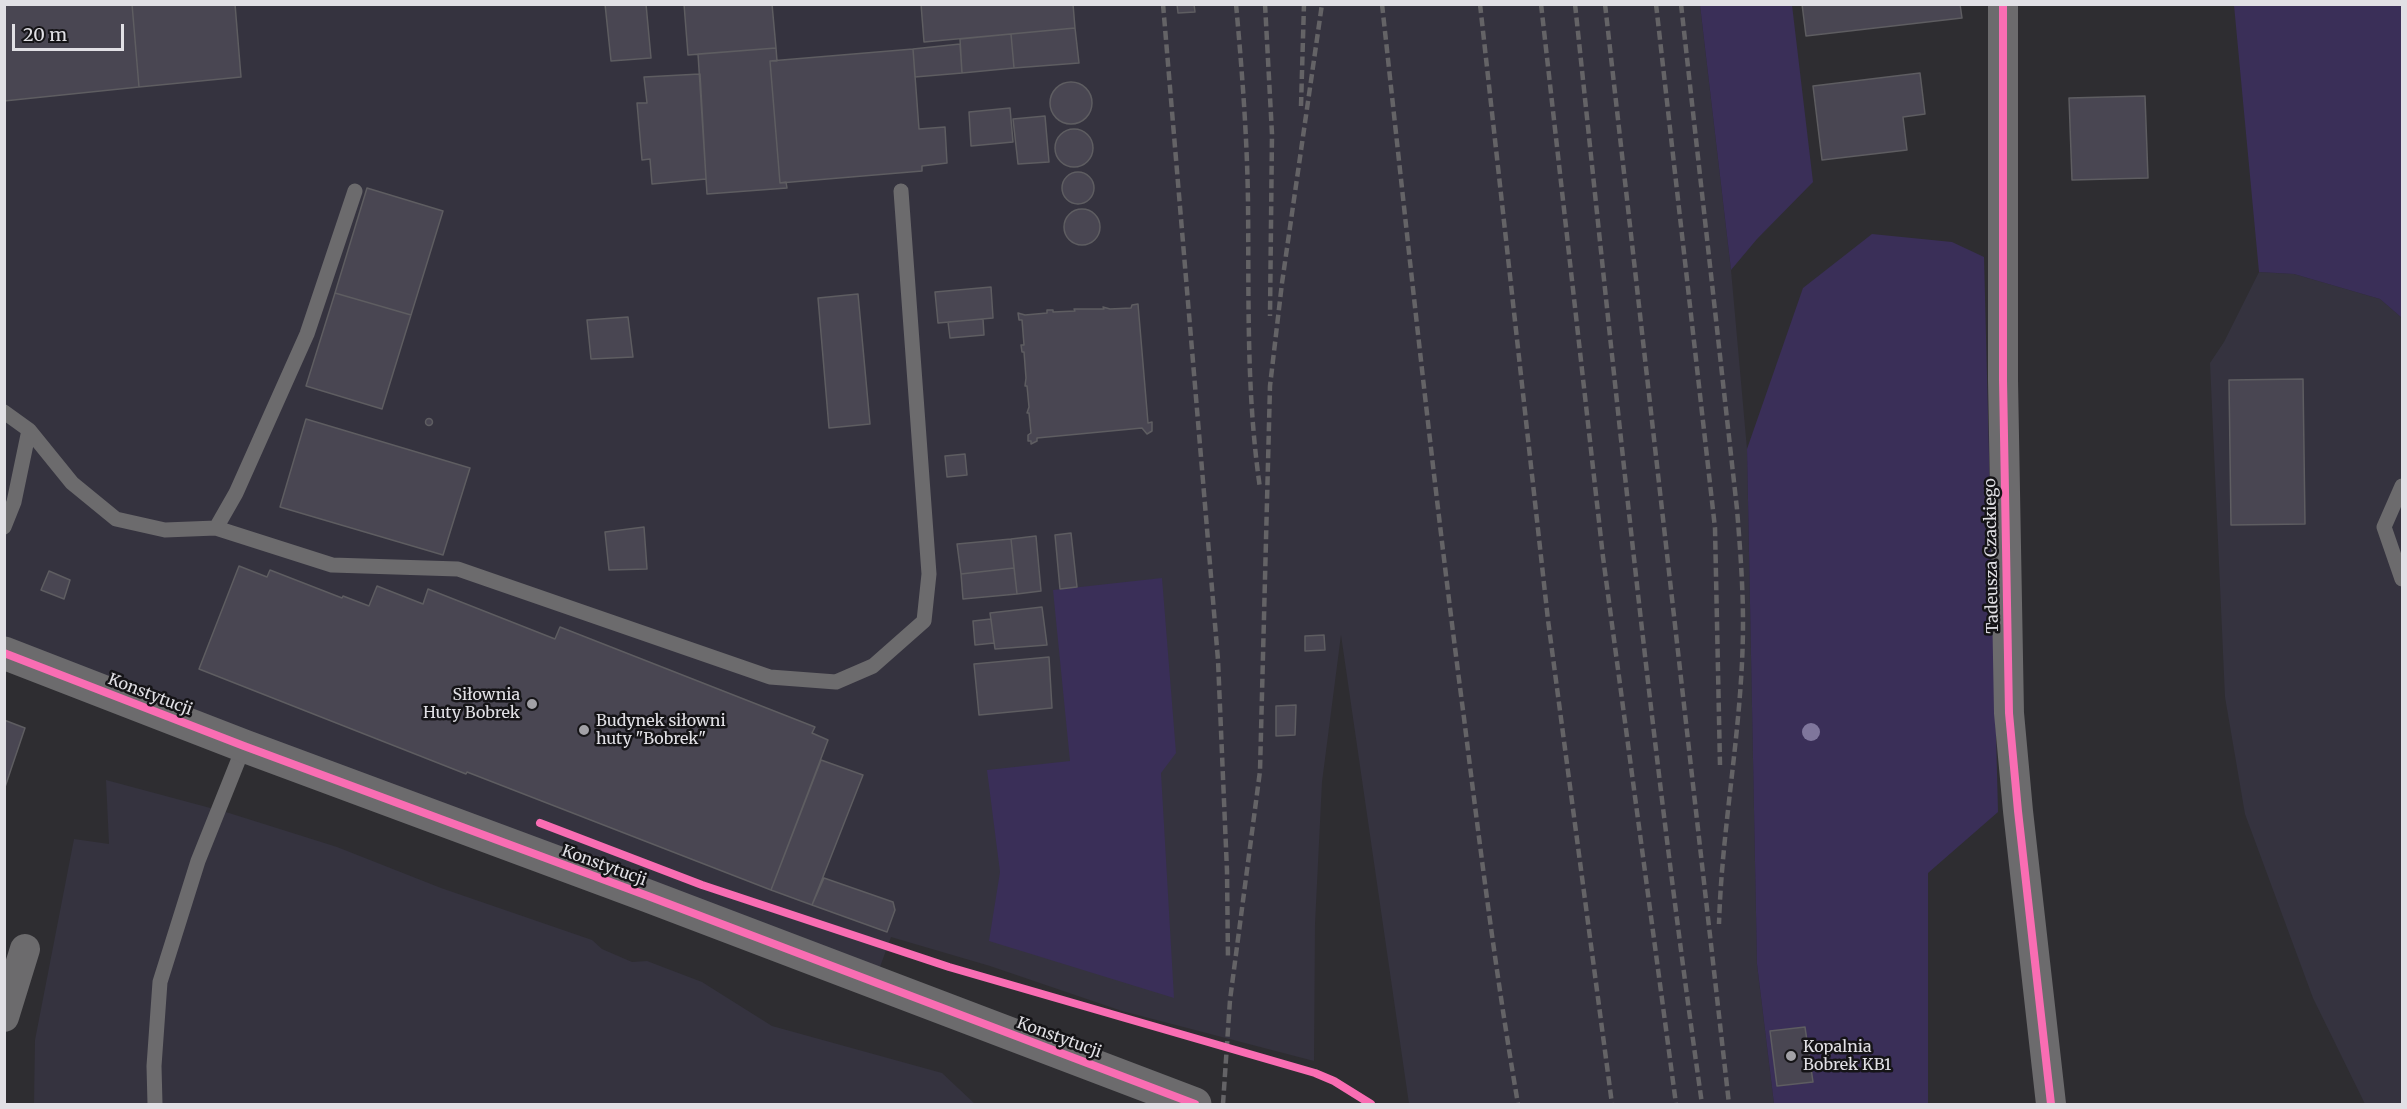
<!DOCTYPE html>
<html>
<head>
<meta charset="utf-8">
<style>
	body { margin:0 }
	#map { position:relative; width:2407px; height:1109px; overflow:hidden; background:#2e2d31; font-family:Merriweather,serif }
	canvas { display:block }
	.frame { position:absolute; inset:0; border:6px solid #e1e0e5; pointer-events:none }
	.scale { position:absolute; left:12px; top:24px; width:112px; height:27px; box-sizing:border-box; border:3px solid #e1e0e5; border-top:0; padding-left:8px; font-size:18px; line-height:21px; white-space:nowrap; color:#e1e0e5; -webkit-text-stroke:4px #151417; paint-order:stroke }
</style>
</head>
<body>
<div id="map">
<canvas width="2407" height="1109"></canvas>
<div class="frame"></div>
<div class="scale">20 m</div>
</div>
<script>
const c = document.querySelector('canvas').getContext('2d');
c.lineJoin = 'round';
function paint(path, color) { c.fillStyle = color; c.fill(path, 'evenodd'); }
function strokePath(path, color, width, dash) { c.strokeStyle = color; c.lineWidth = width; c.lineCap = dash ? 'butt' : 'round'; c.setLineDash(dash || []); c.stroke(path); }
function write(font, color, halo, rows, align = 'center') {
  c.font = font + ' Merriweather,serif'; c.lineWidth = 5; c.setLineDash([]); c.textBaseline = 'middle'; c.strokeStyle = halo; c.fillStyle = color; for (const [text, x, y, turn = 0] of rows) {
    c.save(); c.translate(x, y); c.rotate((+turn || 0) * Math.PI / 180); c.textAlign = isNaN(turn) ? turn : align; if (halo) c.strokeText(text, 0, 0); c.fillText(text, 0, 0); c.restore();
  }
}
paint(new Path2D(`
	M4,5H1700L1731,270L1747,449L1757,964L1774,1104H1409L1341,635L1322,782L1315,924L1314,1061L1122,1011L990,966L891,937L874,983L5,653Z
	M2259,272L2294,274L2380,299L2402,318V1104H2365L2313,998L2245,814L2225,697L2210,363L2224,342Z
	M106,780L229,813L337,847L441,888L592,940L602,949L632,962L647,961L702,982L772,1026L942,1073L975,1104H34L35,1040L74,839L109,844Z`), '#35333f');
paint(new Path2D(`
	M1700,5H1792L1813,182L1757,239L1731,270Z
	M2234,5H2402V318L2380,299L2294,274L2259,272Z
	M1872,234L1952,242L1984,257L1998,812L1928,873V1104H1774L1757,964L1747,449L1803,288Z
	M1162,578L1176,753L1161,773L1174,998L989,941L1000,872L987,770L1070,761L1053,590Z`), '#3a2f58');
const building = new Path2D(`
	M4,4H132L139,87L4,101Z
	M132,4H235L241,77L139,87Z
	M605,4H646L651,58L611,61Z
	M684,4H772L776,48L688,55Z
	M921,4H1073L1075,28L924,42Z
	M1177,4H1194L1195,12L1178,13Z
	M1802,4H1960L1962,18L1806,36Z
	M1075,28L1079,63L1014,68L1011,34Z
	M1011,34L1014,68L962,73L960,39Z
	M960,44L962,73L915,77L913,49Z
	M776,48L777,61H770L780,183L786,182L787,188L707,194L698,54Z
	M913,49L919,129L945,127L947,163L922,166V171L780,183L770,61Z
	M1920,73L1925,114L1903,117L1907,150L1822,160L1813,86Z
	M700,74L706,179L652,184L650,159L642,160L637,103H647L644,77Z
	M1050 103a21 21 0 1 1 42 0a21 21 0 1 1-42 0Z
	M2145,96L2148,178L2072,180L2069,98Z
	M1010,108L1013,142L971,146L969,112Z
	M1045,116L1049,162L1018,164L1013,119Z
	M1055 148a19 19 0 1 1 38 0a19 19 0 1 1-38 0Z
	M1062 188a16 16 0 1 1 32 0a16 16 0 1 1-32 0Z
	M367,188L443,211L411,315L335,293Z
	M1064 227a18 18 0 1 1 36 0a18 18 0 1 1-36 0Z
	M991,287L993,318L938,323L935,292Z
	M335,293L411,315L382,409L306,386Z
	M858,294L870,424L829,428L818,298Z
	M1138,304L1148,423L1152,422V431L1147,434L1142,428L1037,438V441L1031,444V441H1028V435L1031,433L1029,413H1027L1029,407L1027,386H1025L1026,378L1024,352H1022L1021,345H1024L1022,320H1019L1018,313L1025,315L1047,313V310H1053V312L1075,311L1074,309H1104L1103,307L1110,309L1131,308L1132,305Z
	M628,317L633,357L591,359L587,320Z
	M983,319L984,335L950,338L948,322Z
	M2303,379L2305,524L2231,525L2229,380Z
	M425.5 422a3.5 3.5 0 1 1 7 0a3.5 3.5 0 1 1-7 0Z
	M306,419L470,468L443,555L280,507Z
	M965,454L967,475L947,477L945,456Z
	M644,527L647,569L609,570L605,532Z
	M1071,533L1077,587L1060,589L1055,535Z
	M1036,536L1041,591L1017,594L1011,539Z
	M1011,539L1014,568L961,574L957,544Z
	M239,566L267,577L270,570L342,598L343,596L369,606L377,586L423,604L428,589L555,639L560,627L815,727L812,733L828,740L771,890L467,772L466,774L199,669Z
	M1014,568L1017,594L963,599L961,574Z
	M49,571L70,580L64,599L41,590Z
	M1042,607L1047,645L995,649L990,613Z
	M991,619L994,643L975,645L973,621Z
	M1324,635L1325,650L1305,651V636Z
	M1049,657L1052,708L979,715L974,664Z
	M1296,705L1295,735L1276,736V706Z
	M4,720L25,728L4,790Z
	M821,760L863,775L812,905L771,890Z
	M824,878L893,902L895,910L887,932L812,905Z
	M1805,1027L1813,1082L1777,1086L1770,1031Z`);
paint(building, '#494652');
strokePath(building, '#5e5d61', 1.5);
strokePath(new Path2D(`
	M914,955L1148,1026
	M1315,1073L1334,1081L1371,1104`), '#6a696b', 4, [6, 3]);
strokePath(new Path2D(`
	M4,412L29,430L72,483L116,519L165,530L216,528L236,493L307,334L355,191
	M2402,486L2384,527L2402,579
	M4,527L14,502L29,430
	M216,528L332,565L458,569L770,677L836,682L873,666L924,621L929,574L901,191
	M155,1104L154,1066L160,982L198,861L244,746`), '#6c6b6d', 15);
strokePath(new Path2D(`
	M2003,4V380L2009,713L2018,811L2051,1104
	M4,1017L25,949`), '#6c6b6d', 30);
strokePath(new Path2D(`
	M4,653L244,746L648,896L1195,1104`), '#6c6b6d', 33);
strokePath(new Path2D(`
	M1163,4L1218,660L1227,871L1228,959
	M1236,4C1242,70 1247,135 1248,201C1249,297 1246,392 1260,488
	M1265,4L1272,134L1270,316
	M1382,4C1408,243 1433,481 1464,718C1480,847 1496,976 1518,1104
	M1480,4L1548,620L1612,1104
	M1541,4L1603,557L1676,1104
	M1575,4C1614,371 1650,739 1702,1104
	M1605,4L1729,1104
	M1656,4L1715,528L1720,765
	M1681,4L1737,509C1740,547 1743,585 1743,623C1743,724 1722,823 1719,924
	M1301,106L1304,4
	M1223,1104L1230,1000L1260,771L1270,386L1282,283L1322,4`), '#646366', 4.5, [9, 4.5]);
strokePath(new Path2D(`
	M1148,1026L1315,1073`), '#6a696b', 4, [6, 3]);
strokePath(new Path2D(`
	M2003,4V380L2009,713L2018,811L2051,1104
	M4,653L244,746L648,896L1195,1104
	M540,823L702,885L949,967L1315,1073L1334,1081L1371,1104`), '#f96db3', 8);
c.fillStyle = '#7f769c';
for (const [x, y] of [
	[1811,732]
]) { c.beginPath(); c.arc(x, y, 9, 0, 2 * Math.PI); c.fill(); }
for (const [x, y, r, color] of [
	[532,704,6,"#a2a1a6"],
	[584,730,6,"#a2a1a6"],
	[1791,1056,6,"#a2a1a6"]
]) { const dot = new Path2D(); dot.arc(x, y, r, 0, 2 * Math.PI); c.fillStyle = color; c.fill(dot); strokePath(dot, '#151417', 2); }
write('16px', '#e1e0e5', '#151417', [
	["Tadeusza Czackiego",1992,556,-91],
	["Konstytucji",150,695,21],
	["Konstytucji",604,866,20],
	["Konstytucji",1059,1038,20]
]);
write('16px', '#e1e0e5', '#151417', [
	["Siłownia",520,695,"right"],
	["Huty Bobrek",520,713,"right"],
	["Budynek siłowni",596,721],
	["huty \"Bobrek\"",596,739],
	["Kopalnia",1803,1047],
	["Bobrek KB1",1803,1065]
], 'left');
</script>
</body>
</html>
